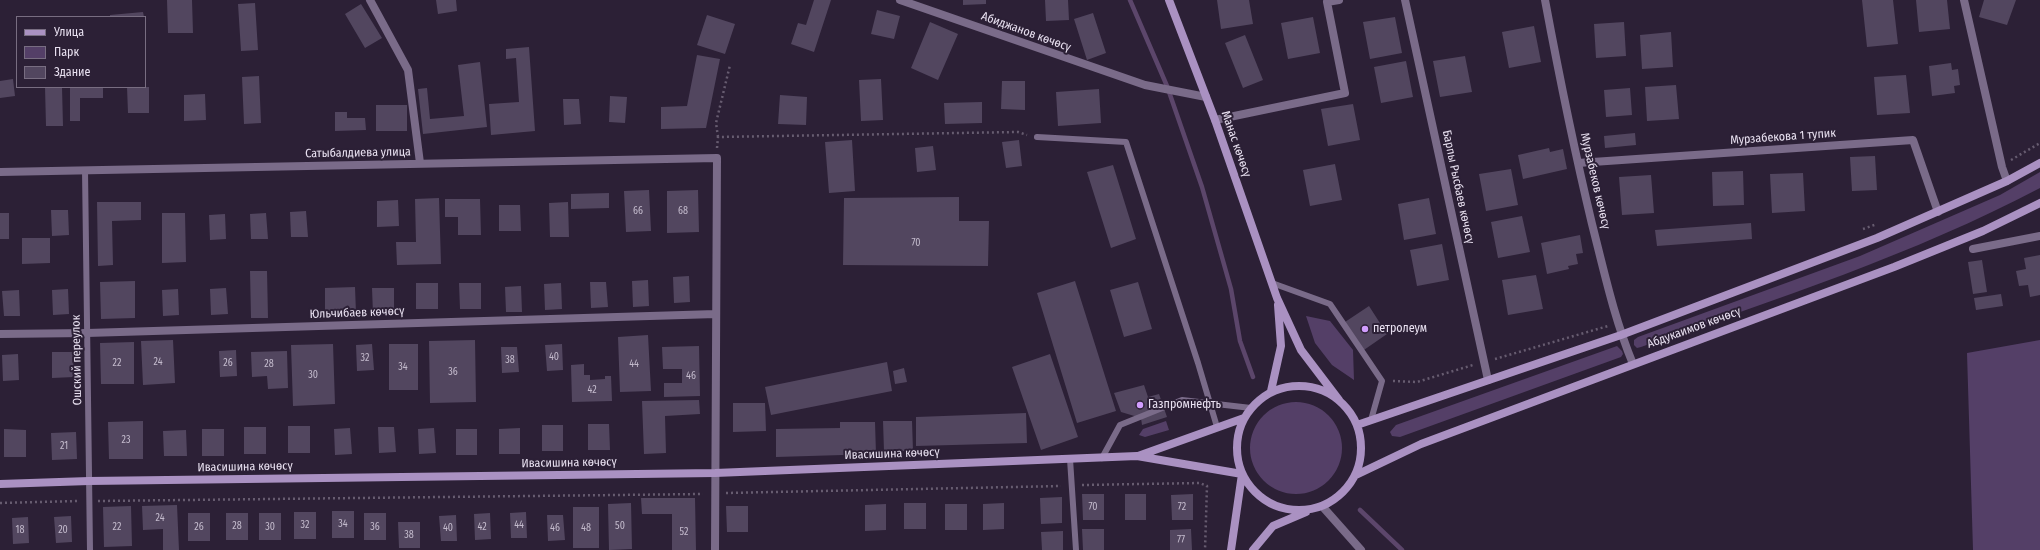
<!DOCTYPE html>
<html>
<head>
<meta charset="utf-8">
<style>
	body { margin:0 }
	#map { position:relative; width:2040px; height:550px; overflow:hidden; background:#2c2036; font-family:"Fira Sans Condensed",sans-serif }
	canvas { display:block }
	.legend { position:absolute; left:16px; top:16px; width:130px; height:72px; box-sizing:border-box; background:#2c2036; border:1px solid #786d81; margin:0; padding:5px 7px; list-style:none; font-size:12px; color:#e9e1f1 }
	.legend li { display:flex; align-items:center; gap:8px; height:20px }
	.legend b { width:20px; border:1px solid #786d81 }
</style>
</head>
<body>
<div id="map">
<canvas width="2040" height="550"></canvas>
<ul class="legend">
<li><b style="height:5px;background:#aa91c2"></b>Улица</li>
<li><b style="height:11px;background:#543f67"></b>Парк</li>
<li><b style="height:11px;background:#52465f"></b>Здание</li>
</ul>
</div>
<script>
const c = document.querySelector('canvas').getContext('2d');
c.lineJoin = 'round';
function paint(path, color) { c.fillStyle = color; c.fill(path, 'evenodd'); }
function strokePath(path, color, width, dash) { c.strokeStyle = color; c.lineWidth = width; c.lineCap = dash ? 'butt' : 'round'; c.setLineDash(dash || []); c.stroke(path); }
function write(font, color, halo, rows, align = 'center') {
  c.font = font + ' "Fira Sans Condensed",sans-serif'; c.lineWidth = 4; c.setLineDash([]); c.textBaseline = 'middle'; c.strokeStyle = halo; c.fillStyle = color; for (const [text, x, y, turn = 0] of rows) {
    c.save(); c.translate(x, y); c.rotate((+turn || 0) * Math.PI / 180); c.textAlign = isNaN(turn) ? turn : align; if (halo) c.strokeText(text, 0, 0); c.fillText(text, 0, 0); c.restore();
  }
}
paint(new Path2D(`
	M2040,172V188C1913,255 1776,299 1641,347L1637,348L1634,345V340L1638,337L1860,256L2000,195Z
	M1306,316L1330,321L1353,350L1354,380L1332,365L1315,343Z
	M2040,340V550H1973L1967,353Z
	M1617,346L1622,351L1623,354L1621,357L1400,437L1392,436L1390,432L1396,425Z
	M1250 448a46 46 0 1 1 92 0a46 46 0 1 1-92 0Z
	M1166,421L1169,430L1145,437L1139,435L1143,429Z`), '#543f67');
strokePath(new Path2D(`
	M1130,0L1167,86L1202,187L1231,289L1240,341L1253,377
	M1360,510L1402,550`), '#5c466b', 4.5);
paint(new Path2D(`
	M167,0H192L193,33H168Z
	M436,0H456L457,11L438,14Z
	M814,0H831L814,52L791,44L798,23L806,25Z
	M963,0H986V4L963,5Z
	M1045,0H1068L1069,20L1046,21Z
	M1217,0H1249L1253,24L1221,29Z
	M1862,0H1893L1898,44L1867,47Z
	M1916,0H1947L1950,29L1919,32Z
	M1984,0H2016L2007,25L1979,17Z
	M255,3L258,50L241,51L238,4Z
	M361,4L382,38L365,48L345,14Z
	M877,10L900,16L894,39L871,34Z
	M143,12L144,17H110V15Z
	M1093,13L1106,53L1087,60L1074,19Z
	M707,15L735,24L725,54L697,45Z
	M1313,17L1320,53L1288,59L1281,23Z
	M1395,17L1402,53L1370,59L1363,22Z
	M930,22L958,34L938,80L911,68Z
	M1624,22L1626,56L1596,58L1594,24Z
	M1534,26L1541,62L1509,68L1502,32Z
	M1671,32L1673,67L1642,69L1640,35Z
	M1245,35L1263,80L1243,88L1225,43Z
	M529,47L535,131L491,135L489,104L519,102L516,58L506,59V49Z
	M697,55L720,59L706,128L661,129V107L687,106Z
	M1465,56L1472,92L1440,97L1433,61Z
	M1406,61L1413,97L1381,103L1374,67Z
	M480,62L487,127L423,134L418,89L427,88L430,119L464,116L458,65Z
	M1951,63L1952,70L1958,69L1960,85L1954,86L1955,93L1932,96L1929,66Z
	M1906,75L1910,113L1877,115L1874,77Z
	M259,76L261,123L244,124L242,77Z
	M13,79L15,96L0,98V81Z
	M881,79L883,120L861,121L859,80Z
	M1002,81H1025V110L1001,109Z
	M1676,85L1679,119L1647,121L1645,87Z
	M45,87H62L63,126H46Z
	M70,87H103V98H80V121H70Z
	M127,87H149V113H128Z
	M1630,88L1632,115L1606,117L1604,90Z
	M1099,89L1101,123L1058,126L1056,92Z
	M205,94L206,120L184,121V95Z
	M780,95L807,97L806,125L778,124Z
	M610,96L627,97L625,123L609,122Z
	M563,99H579L581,124L564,125Z
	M982,102V123L945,124L944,103Z
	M1353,104L1360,140L1328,146L1321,109Z
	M376,105H407V131H376Z
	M335,112H347V118H365L366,130L335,131Z
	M1635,133L1636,145L1605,148L1604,136Z
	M852,140L855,191L829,193L825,142Z
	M1019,140L1022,166L1006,168L1002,142Z
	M933,146L936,170L917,172L915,148Z
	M1549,148L1550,152L1563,149L1567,169L1523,179L1518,155Z
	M1875,156L1877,190L1852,191L1850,157Z
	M1335,164L1342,200L1310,206L1303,170Z
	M1113,165L1136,239L1111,248L1087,172Z
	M1511,169L1518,205L1486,211L1479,174Z
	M1743,171L1744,205L1713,206L1712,172Z
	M1803,173L1805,211L1772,213L1770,174Z
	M1651,175L1654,213L1622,215L1619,177Z
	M649,190L651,231L626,232L624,191Z
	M698,190L699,232L667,233V191Z
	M609,193V208L571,209V194Z
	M959,197V221H989L988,266L843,265L844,198Z
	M439,198L441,264L397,265L396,242H416L415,199Z
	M1429,198L1436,234L1404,240L1398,204Z
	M445,199H480L481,235H458V217H445Z
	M398,200L399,226L377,227V201Z
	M97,202H141V220L112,221L113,265L98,266Z
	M568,202L569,237H550L549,203Z
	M499,205H520L521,231H499Z
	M51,210H68L69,235L52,236Z
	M306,211L308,237H291L290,212Z
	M0,213H9V239H0Z
	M162,213H185L186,262L162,263Z
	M266,213L268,239H251L250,214Z
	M225,214L226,239L210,240L209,215Z
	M1522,216L1530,252L1498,258L1491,222Z
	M1751,223L1752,239L1657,246L1655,230Z
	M1580,235L1583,253L1576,254L1578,264L1568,266L1569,269L1547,274L1541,243Z
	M22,238H50V263L22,264Z
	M1442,244L1449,280L1417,286L1410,250Z
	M2040,255V295L2030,297L2028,285L2019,286L2016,271L2026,269L2024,258Z
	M1982,260L1987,292L1973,294L1968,262Z
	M250,271H267L268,318H251Z
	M1536,275L1543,309L1508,315L1502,280Z
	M689,276L690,302L674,303L673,277Z
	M648,280L649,306L633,307L632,281Z
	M135,281V318L101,319L100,282Z
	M1075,281L1116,411L1077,423L1037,293Z
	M590,282H606L608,307L591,308Z
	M1138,282L1152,329L1124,337L1110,290Z
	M416,283H438V309H416Z
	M459,283H481V309H460Z
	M561,283L562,309L545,310L544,284Z
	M521,286L522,312H506L505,287Z
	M355,287L356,313H325V288Z
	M226,288L228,314L211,315L210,289Z
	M372,288H394V314H373Z
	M68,289L69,314L53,315L52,290Z
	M178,289L179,315L163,316L162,290Z
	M19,290L20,316H4L2,291Z
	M2001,294L2003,306L1976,310L1974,298Z
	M1369,306L1387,334L1361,352L1342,324Z
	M648,335L651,391L620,392L618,337Z
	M173,340L175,383L143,385L141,341Z
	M475,340L476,402L430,403L429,341Z
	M134,342V384H101L100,343Z
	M333,344L335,404L293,406L291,345Z
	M372,344L374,370L357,371L356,345Z
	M389,344H418V390H389Z
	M562,344L563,370L547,371L545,345Z
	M699,346L700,396L664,397V383H682V369H663L662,347Z
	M501,347H517L519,372L502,373Z
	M236,350L237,376L220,377L219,351Z
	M287,351L288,388L268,389L267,376L252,377L251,352Z
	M52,352H73L74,377L52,378Z
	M18,354L19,380L3,381L2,355Z
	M1050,354L1078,437L1041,450L1012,367Z
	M887,362L892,391L771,415L765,387Z
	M584,364V375H590V380L605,379V376H611L612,401L572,402L571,365Z
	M904,368L907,382L895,384L893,371Z
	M1144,385L1148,397L1159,394L1167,417L1142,425L1141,418L1121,412L1114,393Z
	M699,400L700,414L665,416L666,453L644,454L642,401Z
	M733,403H765L766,431L733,432Z
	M1026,413L1027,443L916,446V417Z
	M143,421V459H109L108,422Z
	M883,421H912L913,451H884Z
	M840,422H875L876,454L776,457V429L840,428Z
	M588,424H609L610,450H588Z
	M542,425H563V451H542Z
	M288,426H310V453H288Z
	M244,427H266V454H244Z
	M378,427H394L396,452L379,453Z
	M350,428L352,454L335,455L334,429Z
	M434,428L436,453L419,454L418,429Z
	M520,428V454H499V429Z
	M4,429L26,430V457H4Z
	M202,429H224V456H202Z
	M456,429H477V455H456Z
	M186,430L187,456H164L163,431Z
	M76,432L77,459L52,460L51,433Z
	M1082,494H1104V520H1083Z
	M1125,494H1146V520H1125Z
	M1193,494V520H1172L1171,495Z
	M1062,497V523L1041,524L1040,498Z
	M641,498H695L696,550H672V514H642Z
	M631,503L632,549L609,550L608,504Z
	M904,503H926V529H904Z
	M1004,503V529L983,530V504Z
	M886,504V530L865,531V505Z
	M945,504H967V530H945Z
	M177,505L179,550H163V529L143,530L142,506Z
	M131,506L132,546L104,547L103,507Z
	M726,506H748V532H727Z
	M573,507H599V548H573Z
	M332,511H354V538H332Z
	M294,512H316V539H294Z
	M526,512L527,538H511L510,513Z
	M188,513H210V541H188Z
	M226,513H248V540H226Z
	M259,513H281V540H259Z
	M364,513H386V540H364Z
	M490,513L491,539L475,540L474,514Z
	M456,515L457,541H441L439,516Z
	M547,515H563L565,540L548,541Z
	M71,516L72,542L56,543L54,517Z
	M28,517L29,543L13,544L12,518Z
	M398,522H420V548H399Z
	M1082,529H1104V550H1083Z
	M1191,529L1192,550H1170V530Z
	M1063,531V550H1042L1041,532Z`), '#52465f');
strokePath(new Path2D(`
	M718,137L716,123L730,65
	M717,148L718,137L1018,132L1027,135
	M2011,160L2040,143
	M1863,229L1877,224
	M1495,359L1608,326
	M1393,381L1417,382L1473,365
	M1082,485L1200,483L1207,486L1205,550
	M726,493L1061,486
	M98,501L703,494
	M0,503L79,501`), '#675c70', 2.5, [2, 3]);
strokePath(new Path2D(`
	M1037,137L1126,142L1198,363L1217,427
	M85,170L90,550
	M1272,283L1330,304L1382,381L1371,420
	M1102,458L1120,425L1182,400L1251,408
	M1070,459L1076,550`), '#7a6b89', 6);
strokePath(new Path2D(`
	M370,0L408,70L420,163
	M900,0L1145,85L1206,97
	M1405,0L1488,380
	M1545,0C1559,75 1574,149 1592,224C1604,271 1614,318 1633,364
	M1964,0L2002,167L2007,181
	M1215,120L1345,93L1327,2L1339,0
	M1578,163L1913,140L1938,212
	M0,172L717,158L715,550
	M1973,249L2040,236
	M0,334L87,333L716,314
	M1322,506L1361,550`), '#7a6b89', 8);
strokePath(new Path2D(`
	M1169,0L1215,120L1277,298L1301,350L1339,400
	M1237 448a62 62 0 1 1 124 0a62 62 0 1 1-124 0Z
	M1271,391L1281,346L1278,305
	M1357,425L1621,335L1877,238L2007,181L2040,163
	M1138,456L1244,418
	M1356,475L1421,444L1894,267L1983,231L2040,203
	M0,484L89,481L715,473L1137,456L1242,474L1231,550
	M1253,550L1273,526L1306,512`), '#aa91c2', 8);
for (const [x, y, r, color] of [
	[1365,329,4,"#d19dfe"],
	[1140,405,4,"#d19dfe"]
]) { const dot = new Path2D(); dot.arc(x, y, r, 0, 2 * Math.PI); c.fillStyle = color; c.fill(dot); strokePath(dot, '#2c2036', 1.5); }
write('10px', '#c3bacc', null, [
	["66",638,211],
	["68",683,211],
	["70",916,243],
	["40",554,357],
	["32",365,358],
	["38",510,360],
	["24",158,362],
	["22",117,363],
	["26",228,363],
	["28",269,364],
	["44",634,364],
	["34",403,367],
	["36",453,372],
	["30",313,375],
	["46",691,376],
	["42",592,390],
	["23",126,440],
	["21",64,446],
	["70",1093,507],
	["72",1182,507],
	["24",160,518],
	["34",343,524],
	["32",305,525],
	["44",519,525],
	["28",237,526],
	["50",620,526],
	["22",117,527],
	["26",199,527],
	["30",270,527],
	["36",375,527],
	["42",482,527],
	["40",448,528],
	["46",555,528],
	["48",586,528],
	["18",20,530],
	["20",63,530],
	["52",684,532],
	["38",409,535],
	["77",1181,540]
]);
write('12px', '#e9e1f1', '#2c2036', [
	["Абиджанов көчөсү",1026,32,20],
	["Мурзабекова 1 тупик",1783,137,-4],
	["Манас көчөсү",1236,144,71],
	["Сатыбалдиева улица",358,153,-1],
	["Мурзабеков көчөсү",1595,181,77],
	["Барпы Рысбаев көчөсү",1458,187,78],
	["Юльчибаев көчөсү",357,313,-2],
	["Абдукаимов көчөсү",1694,328,-20],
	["Ошский переулок",77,360,-91],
	["Ивасишина көчөсү",892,454,-2],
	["Ивасишина көчөсү",569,463,-1],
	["Ивасишина көчөсү",245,467,-1]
]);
write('12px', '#e9e1f1', '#2c2036', [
	["петролеум",1373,329],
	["Газпромнефть",1148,405]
], 'left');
</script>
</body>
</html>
